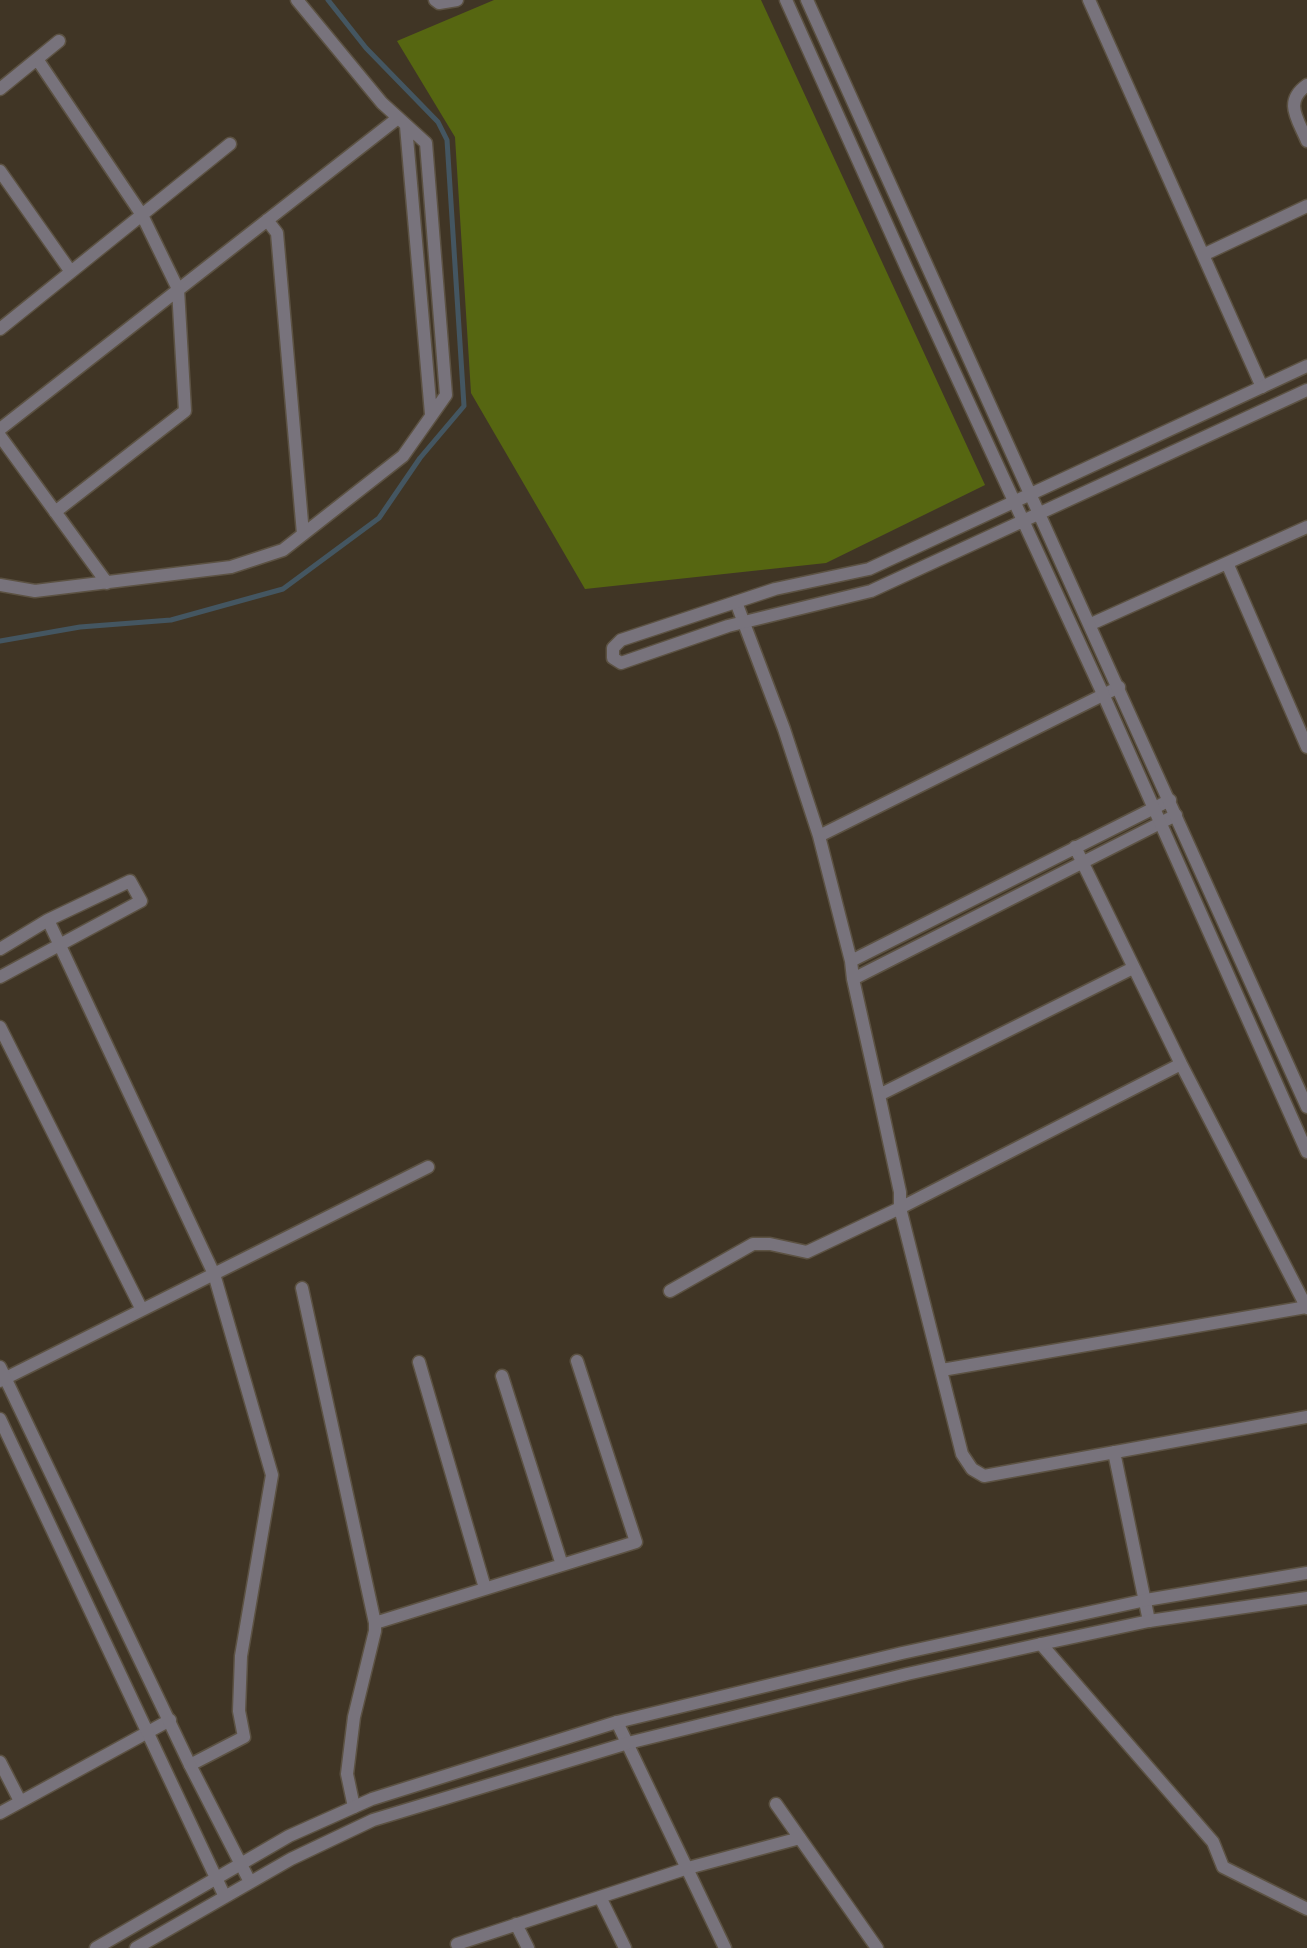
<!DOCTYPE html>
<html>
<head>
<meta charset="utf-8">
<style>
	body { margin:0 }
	canvas { display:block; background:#403525 }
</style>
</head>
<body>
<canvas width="1307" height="1948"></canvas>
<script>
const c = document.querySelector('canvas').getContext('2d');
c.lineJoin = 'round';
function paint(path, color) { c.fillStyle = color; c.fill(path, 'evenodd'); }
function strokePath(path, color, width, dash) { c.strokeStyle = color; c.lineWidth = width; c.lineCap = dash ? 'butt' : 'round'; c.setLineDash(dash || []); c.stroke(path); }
paint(new Path2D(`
	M494,0H761L985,485L826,563L585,589L471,393L455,137L397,41Z`), '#566611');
strokePath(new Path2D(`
	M0,641L80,627L171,620L283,589L379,518L420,458L464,406L447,140L438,122L366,48L328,0`), '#445661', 5);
const minor = new Path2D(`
	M435,0L439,3L457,0
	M1089,0L1262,387
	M37,59L142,215L178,289L185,411L55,512
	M1307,85C1283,102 1298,119 1307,141
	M0,89L59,41
	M406,126L431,414
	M0,171L71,272
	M267,220L277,233L303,534
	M1203,255L1307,206
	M0,329L230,144
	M0,429L398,118
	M0,436L107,583
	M1227,563L1307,747
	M0,585L35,591L231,567L283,550L403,456L446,395L426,143L382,103L297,0
	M736,602L784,729L819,836L851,961L853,979L879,1095
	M1091,624L1307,527
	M819,836L1119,687
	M1075,847L1181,1064L1307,1308
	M48,920L214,1274L272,1475L241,1656L239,1711L244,1737L190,1765
	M0,949L48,920L130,881L141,901L0,977
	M851,961L1170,800
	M1133,968L879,1095L900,1192V1208L962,1454L972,1469L984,1476L1307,1417
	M853,979L1176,815
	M0,1027L142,1310
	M302,1288L375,1623V1631L354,1717L347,1774L354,1807
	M670,1291L753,1244H770L807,1252L900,1208L1181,1064
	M419,1362L485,1588
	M942,1370L1307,1307
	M502,1376L562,1565
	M0,1381L428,1167
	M1114,1452L1149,1621
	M375,1623L636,1542L577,1361
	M1041,1644L1213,1842L1223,1867L1307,1909
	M617,1722L725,1948
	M0,1762L20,1801
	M776,1804L877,1948
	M0,1813L170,1720
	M600,1897L625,1948
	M516,1924L528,1948
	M457,1944L688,1868L800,1838`);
const tertiary = new Path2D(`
	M786,0L907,269L1103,694L1307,1152
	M807,0L1307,1107
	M1307,366L869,569L775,589L621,640L613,648V658L621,663L728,626L871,591L1307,390
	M0,1367L190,1765L250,1882
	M0,1419L225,1897
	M96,1948L289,1836L372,1799L617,1722L902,1653L1146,1600L1307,1573
	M136,1948L291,1859L373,1820L628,1743L907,1674L1041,1644L1149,1621L1307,1598`);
strokePath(minor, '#5c5243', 15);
strokePath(tertiary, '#5c5243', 15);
strokePath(minor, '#78737c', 12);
strokePath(tertiary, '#78737c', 12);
</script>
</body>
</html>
